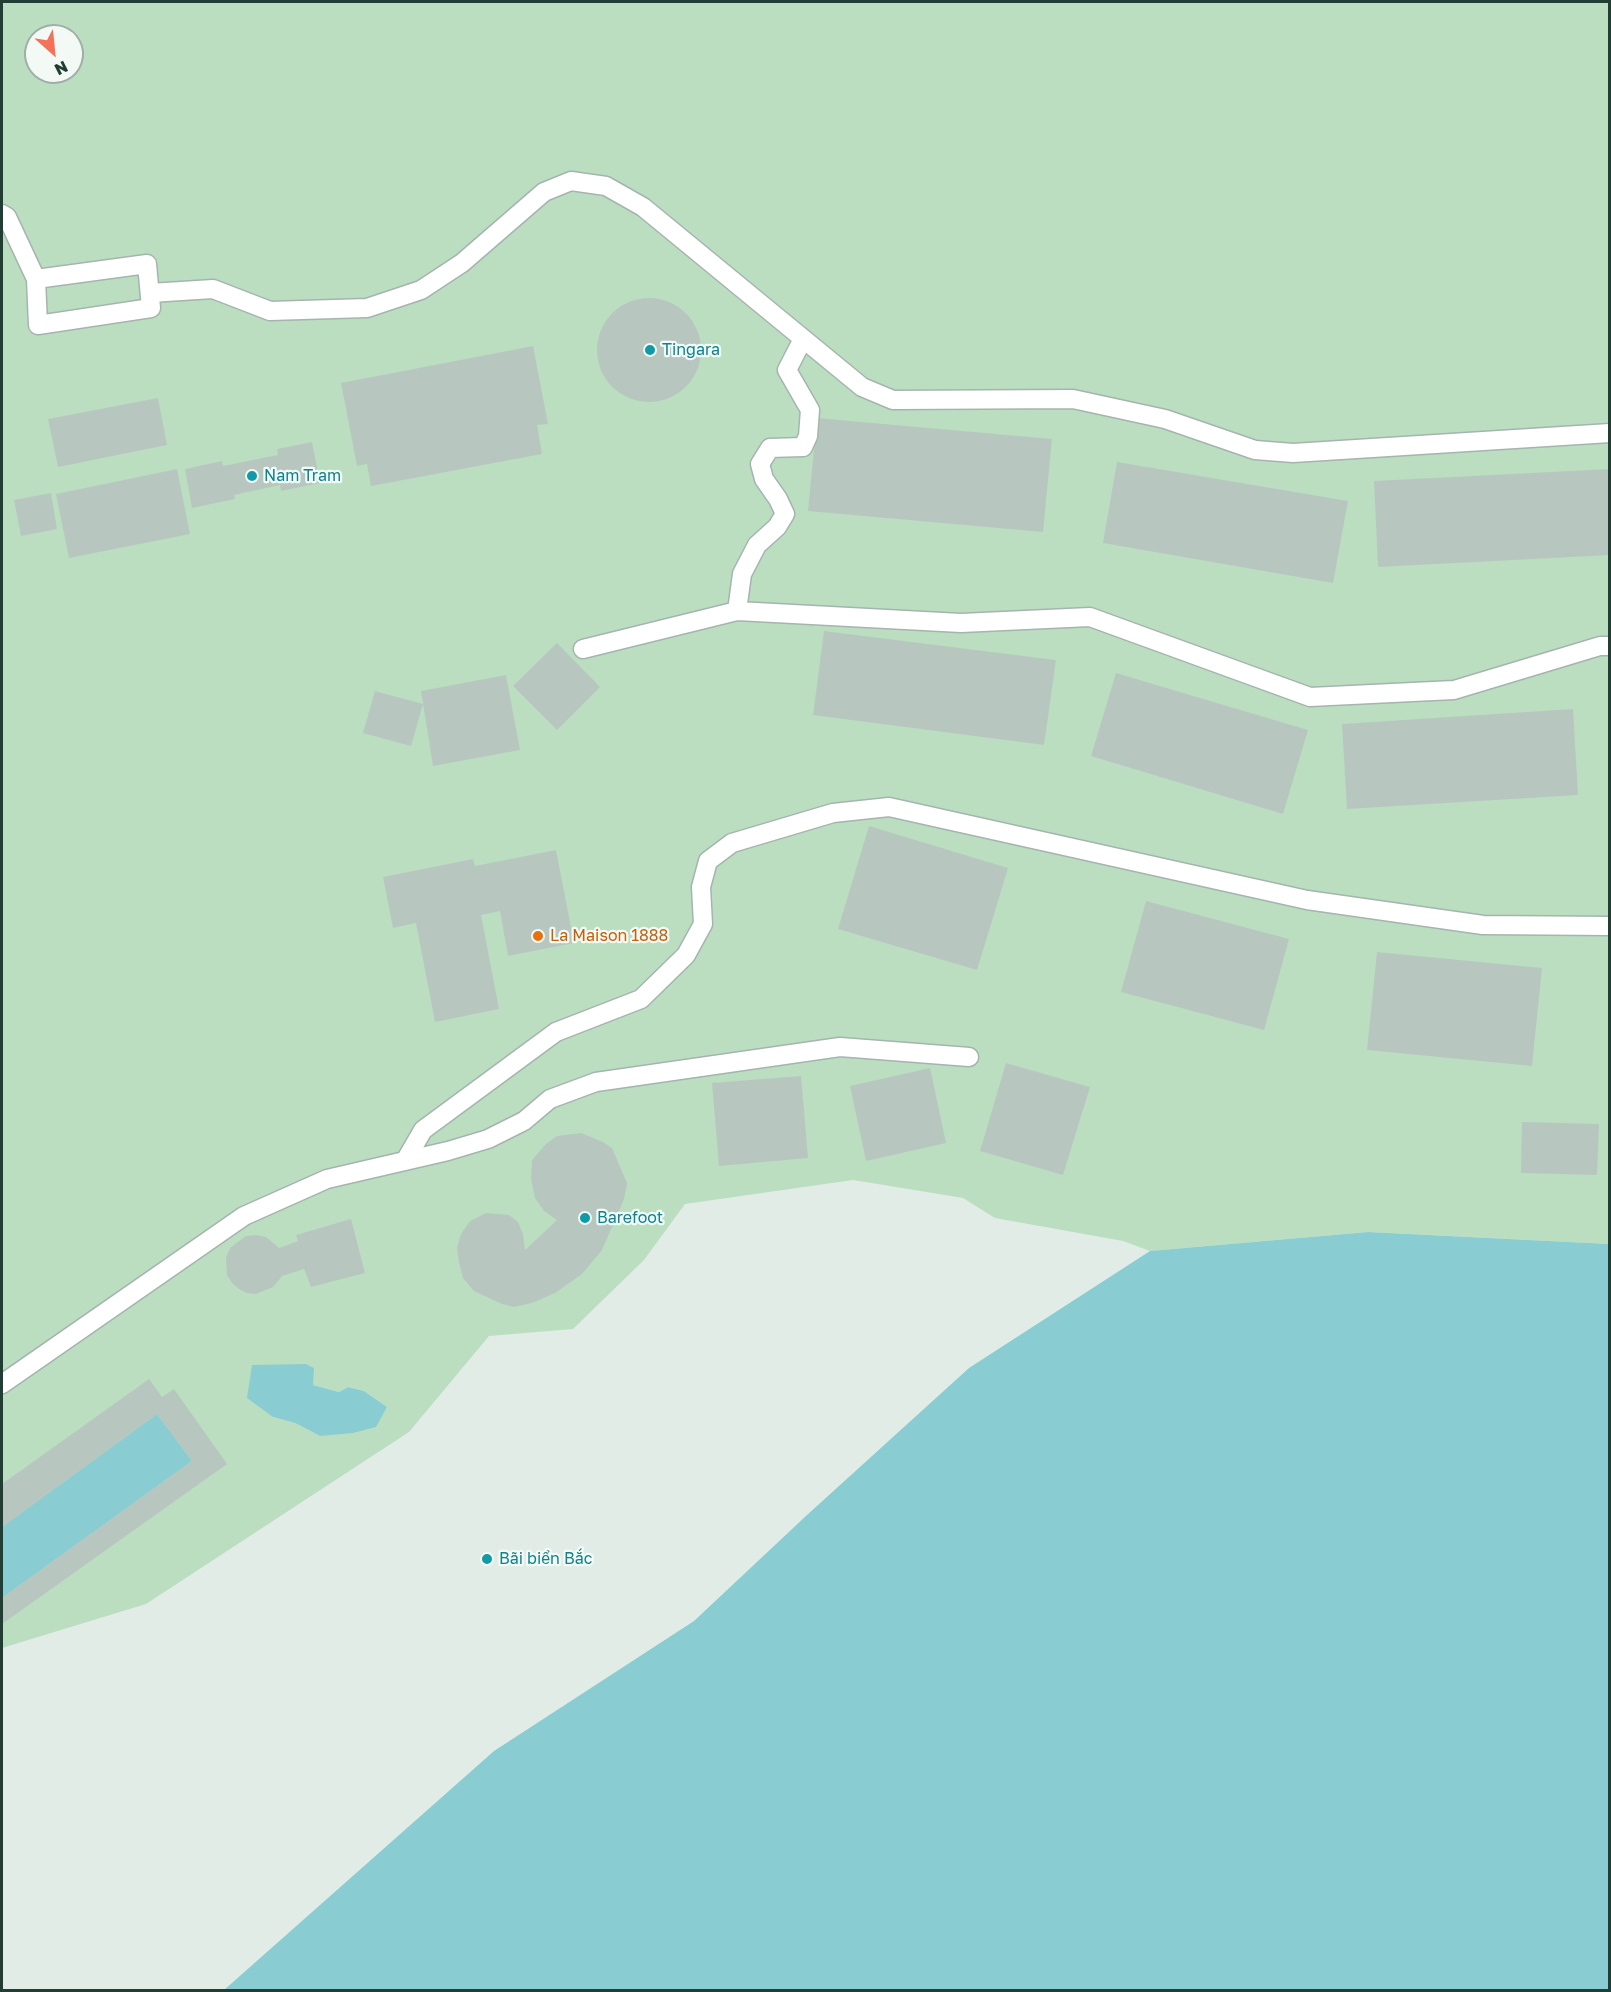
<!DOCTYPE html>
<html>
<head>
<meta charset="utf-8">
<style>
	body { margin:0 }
	#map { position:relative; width:1611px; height:1992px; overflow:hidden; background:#e2ece7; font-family:"Golos Text",sans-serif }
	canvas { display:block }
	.frame { position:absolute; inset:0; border:3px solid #223e34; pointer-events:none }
	.north { position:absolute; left:24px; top:24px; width:60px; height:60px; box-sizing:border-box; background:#f3f9f5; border:2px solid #9faea8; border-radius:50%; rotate:153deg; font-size:16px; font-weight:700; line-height:24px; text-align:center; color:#223e34 }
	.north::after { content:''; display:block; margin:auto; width:21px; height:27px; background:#f37259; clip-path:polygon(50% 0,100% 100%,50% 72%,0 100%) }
</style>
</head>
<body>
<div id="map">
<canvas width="1611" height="1992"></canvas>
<div class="frame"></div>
<div class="north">N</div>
</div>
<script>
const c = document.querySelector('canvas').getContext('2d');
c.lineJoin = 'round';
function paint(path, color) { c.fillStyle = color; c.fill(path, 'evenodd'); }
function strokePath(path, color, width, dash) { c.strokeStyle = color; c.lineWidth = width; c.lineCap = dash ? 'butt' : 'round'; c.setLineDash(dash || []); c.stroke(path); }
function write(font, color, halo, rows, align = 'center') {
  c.font = font + ' "Golos Text",sans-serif'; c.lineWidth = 4.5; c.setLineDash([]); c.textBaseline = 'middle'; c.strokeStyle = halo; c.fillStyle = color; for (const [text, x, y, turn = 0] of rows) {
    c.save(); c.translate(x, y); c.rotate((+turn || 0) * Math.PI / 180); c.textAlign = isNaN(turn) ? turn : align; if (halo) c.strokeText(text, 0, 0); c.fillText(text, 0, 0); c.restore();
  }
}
paint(new Path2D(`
	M2,2H1609V1244L1368,1232L1150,1251L1123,1241L995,1218L963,1198L853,1180L685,1204L644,1260L573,1329L489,1336L409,1432L146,1604L2,1648ZM36,36H72V72H36ZM313,1368V1385L339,1392L348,1387L364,1391L387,1407L320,1436L295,1423L273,1417Z`), '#bbdec1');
paint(new Path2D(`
	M1368,1232L1609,1244V1990H224L494,1751L694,1621L807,1515L969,1368L1150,1251Z
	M306,1364L314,1368L313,1385L339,1392L348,1387L364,1391L387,1407L376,1427L353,1433L320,1436L295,1423L273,1417L247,1398L252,1365Z
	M157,1414L192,1461L2,1598V1527Z`), '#89cdd2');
paint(new Path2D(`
	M597 350a52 52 0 1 1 104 0a52 52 0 1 1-104 0Z
	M533,346L548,424L537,425L542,454L371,486L367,464L357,466L341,383Z
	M158,398L167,445L58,467L48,419Z
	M817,418L1052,439L1043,532L808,511Z
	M312,442L320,483L281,491L280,485L234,495L235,499L192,508L185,469L222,461L223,466L278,455L277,449Z
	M1117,462L1348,501L1333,583L1103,543Z
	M177,469L190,534L69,558L56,494Z
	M1610,469V555L1378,567L1374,481Z
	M51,493L57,529L21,536L14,500Z
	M824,631L1056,660L1044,745L813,715Z
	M557,643L600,687L557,730L513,686Z
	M1116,673L1308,730L1283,814L1091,756Z
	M506,675L520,750L433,766L421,691Z
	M375,691L423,704L411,746L363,733Z
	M1573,709L1578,795L1347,809L1342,724Z
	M869,826L1008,868L977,970L838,929Z
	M556,850L574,943L508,956L500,911L481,915L499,1009L435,1022L416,923L393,928L383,877L473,859L475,866Z
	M1146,901L1289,939L1264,1030L1121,992Z
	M1377,952L1542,968L1532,1066L1367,1050Z
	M1006,1063L1090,1087L1063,1175L980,1151Z
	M930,1068L946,1143L866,1161L850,1086Z
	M801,1076L808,1158L719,1166L712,1083Z
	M1522,1122L1599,1124L1597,1175L1521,1173Z
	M581,1133L603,1142L612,1148L627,1183L624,1199L602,1250L582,1274L555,1293L532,1303L514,1307L502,1304L474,1291L463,1278L459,1263L457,1248L461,1234L470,1221L486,1213L509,1215L518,1222L523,1234L525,1250L557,1220L544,1211L535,1198L531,1179L532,1160L546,1144L557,1136Z
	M351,1219L365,1273L311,1287L304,1269L282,1276L273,1287L256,1294L247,1293L239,1289L232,1283L227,1275L226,1258L230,1248L246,1236L256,1235L266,1237L279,1248L298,1241L296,1235Z
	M149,1379L162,1397L174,1389L227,1464L2,1624V1598L192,1461L157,1414L2,1527V1484Z`), '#b7c7c0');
const minor = new Path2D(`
	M2,214L7,217L36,279L38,325L151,308L147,264L36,279
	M150,293L213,289L270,311L367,308L421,290L462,263L544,192L571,181L606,186L643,207L862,387L893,400L1073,399L1165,419L1255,450L1293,453L1610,433
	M737,611L742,574L757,545L777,527L785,514L778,499L764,479L760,464L770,448L803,447L808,436L810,410L787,370L803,339
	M583,649L737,611L961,623L1090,617L1310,697L1454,690L1600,646H1610
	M405,1161L423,1130L556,1032L641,999L686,955L703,924L701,887L708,861L732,843L833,813L889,807L1307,900L1483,925L1610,926
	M2,1384L244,1216L327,1179L448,1151L488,1139L524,1121L550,1099L596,1082L840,1047L969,1057`);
strokePath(minor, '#a5b4ae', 21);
strokePath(minor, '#fff', 18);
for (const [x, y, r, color] of [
	[650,350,6,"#0f9aa8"],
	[252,476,6,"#0f9aa8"],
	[538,936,6,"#e8710a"],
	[585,1218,6,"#0f9aa8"],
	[487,1559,6,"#0f9aa8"]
]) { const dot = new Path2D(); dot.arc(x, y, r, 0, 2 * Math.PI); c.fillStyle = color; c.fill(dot); strokePath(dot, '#f3f9f5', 2); }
write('16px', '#0d838f', '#f3f9f5', [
	["Tingara",662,350],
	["Nam Tram",264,476],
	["Barefoot",597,1218],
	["Bãi biển Bắc",499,1559]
], 'left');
write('16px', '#c56008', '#f3f9f5', [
	["La Maison 1888",550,936]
], 'left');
</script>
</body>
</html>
